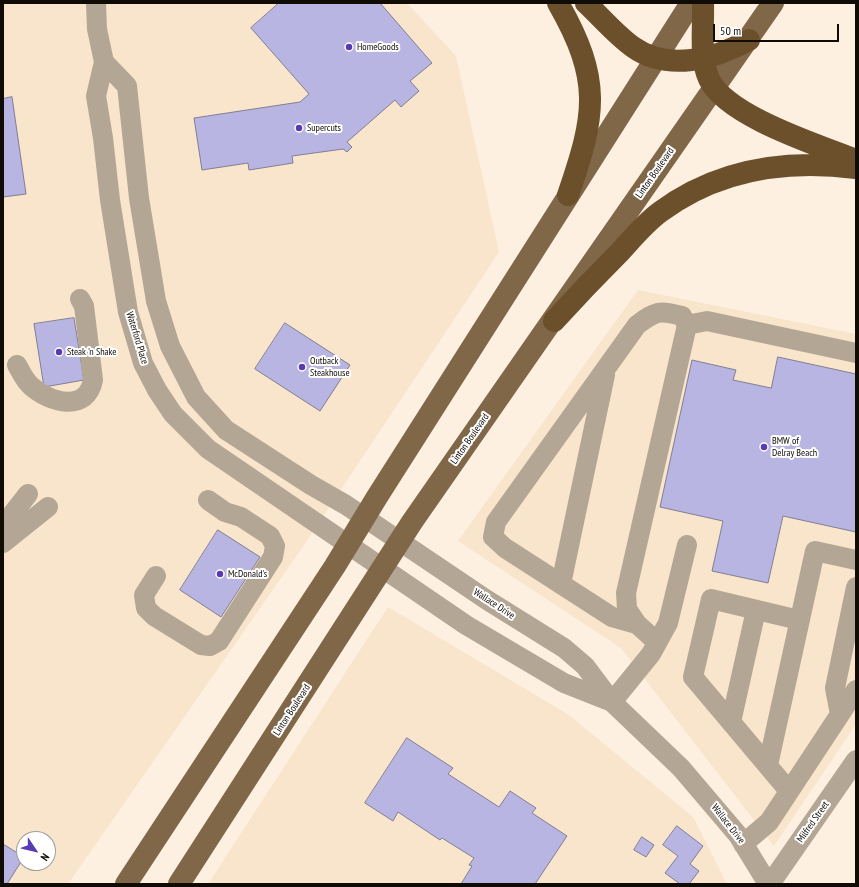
<!DOCTYPE html>
<html>
<head>
<meta charset="utf-8">
<style>
	body { margin:0 }
	#map { position:relative; width:859px; height:887px; overflow:hidden; background:#fdf0e1; font-family:"PT Sans Narrow",sans-serif }
	canvas { display:block }
	.frame { position:absolute; inset:0; border:4px solid #100b05; pointer-events:none }
	.north { position:absolute; left:16px; top:831px; width:40px; height:40px; box-sizing:border-box; background:#fff; border:1px solid #9f9d9b; border-radius:50%; rotate:125deg; font-size:11px; font-weight:700; line-height:16px; text-align:center; color:#100b05 }
	.north::after { content:''; display:block; margin:auto; width:14px; height:18px; background:#583bb3; clip-path:polygon(50% 0,100% 100%,50% 72%,0 100%) }
	.scale { position:absolute; left:713px; top:24px; width:126px; height:18px; box-sizing:border-box; border:2px solid #100b05; border-top:0; padding-left:5px; font-size:12px; line-height:14px; white-space:nowrap; color:#100b05; -webkit-text-stroke:3px #fff; paint-order:stroke }
</style>
</head>
<body>
<div id="map">
<canvas width="859" height="887"></canvas>
<div class="frame"></div>
<div class="north">N</div>
<div class="scale">50 m</div>
</div>
<script>
const c = document.querySelector('canvas').getContext('2d');
c.lineJoin = 'round';
function paint(path, color) { c.fillStyle = color; c.fill(path, 'evenodd'); }
function strokePath(path, color, width, dash) { c.strokeStyle = color; c.lineWidth = width; c.lineCap = dash ? 'butt' : 'round'; c.setLineDash(dash || []); c.stroke(path); }
function write(font, color, halo, rows, align = 'center') {
  c.font = font + ' "PT Sans Narrow",sans-serif'; c.lineWidth = 4; c.setLineDash([]); c.textBaseline = 'middle'; c.strokeStyle = halo; c.fillStyle = color; for (const [text, x, y, turn = 0] of rows) {
    c.save(); c.translate(x, y); c.rotate((+turn || 0) * Math.PI / 180); c.textAlign = isNaN(turn) ? turn : align; if (halo) c.strokeText(text, 0, 0); c.fillText(text, 0, 0); c.restore();
  }
}
paint(new Path2D(`
	M3,3H407L456,56L499,252L302,548L68,884H3ZM24,839H48V863H24Z
	M638,290L856,334V724L774,846L621,648L458,541Z
	M388,607L569,715L693,817L727,884H208Z`), '#f9e4cc');
const building = new Path2D(`
	M279,3H380L432,63L410,81L419,91L401,107L395,100L347,142L352,147L347,152L343,149L292,156L293,163L249,170L248,163L202,170L194,118L300,102L309,94L251,28Z
	M12,97L26,194L3,197V99Z
	M74,318L84,380L44,387L34,324Z
	M285,323L350,365L320,411L255,369Z
	M778,357L856,374V532L783,516L768,583L712,571L723,521L660,507L692,360L736,370L733,380L771,388Z
	M218,530L260,557L221,617L180,590Z
	M407,738L453,768L448,774L499,807L510,791L536,808L532,813L567,836L535,884H461L472,866L469,865L474,858L442,838L440,840L398,812L393,821L365,803Z
	M677,826L703,846L690,864L699,871L689,884H680L665,873L678,856L663,845Z
	M642,837L654,845L646,857L634,850Z
	M3,844L24,857L7,884H3Z`);
paint(building, '#b8b5e2');
strokePath(building, '#807f93', 1);
strokePath(new Path2D(`
	M96,3L97,29L104,62L96,96L103,138L110,200L128,312L143,363L157,390L173,414L208,449L466,625L564,683L612,702
	M104,62L127,86L139,198L156,301L170,346L196,397L226,430L311,485L346,505L487,600L564,648L585,666L612,702L681,768L738,835L768,884
	M687,325L707,321L856,353
	M17,365C21,372 25,381 31,386C50,403 87,413 93,380L84,306L80,299
	M3,526L28,494
	M3,543L48,507
	M156,576L144,595L146,608L154,616L201,645L210,646L219,641L273,557L275,546L270,536L241,517L225,512L208,500
	M561,584L605,375
	M637,624L612,617L505,548L493,537L496,522L637,325C656,311 658,310 682,316L687,325L626,593L627,609L637,624L657,642
	M612,702L651,654L668,623L687,545
	M840,714L835,688L856,587
	M731,722L756,610
	M768,765L815,551L856,560
	M789,791L693,677L711,599L799,620
	M743,844L769,822L856,690
	M770,884L856,760`), '#b4a695', 20);
strokePath(new Path2D(`
	M126,884L335,566L377,497L691,3
	M179,884L412,522L773,3`), '#7f6748', 22);
strokePath(new Path2D(`
	M558,3C602,80 596,114 568,195
	M586,3C601,17 616,35 633,47C668,72 715,59 749,40
	M703,3C704,26 699,57 709,79C726,116 818,145 856,160
	M554,321C575,298 597,275 619,253C632,239 644,224 660,212C718,169 786,159 856,168`), '#6c502c', 22);
for (const [x, y, r, color] of [
	[349,47,4,"#583bb3"],
	[299,128,4,"#583bb3"],
	[59,352,4,"#583bb3"],
	[302,367,4,"#583bb3"],
	[764,447,4,"#583bb3"],
	[220,574,4,"#583bb3"]
]) { const dot = new Path2D(); dot.arc(x, y, r, 0, 2 * Math.PI); c.fillStyle = color; c.fill(dot); strokePath(dot, '#fff', 1.5); }
write('10px', '#100b05', '#fff', [
	["HomeGoods",357,47],
	["Supercuts",307,128],
	["Steak 'n Shake",67,352],
	["Outback",310,361],
	["Steakhouse",310,373],
	["BMW of",772,441],
	["Delray Beach",772,453],
	["McDonald's",228,574]
], 'left');
write('10px', '#100b05', '#fff', [
	["Linton Boulevard",655,173,-55],
	["Waterford Place",137,338,73],
	["Linton Boulevard",470,439,-55],
	["Wallace Drive",494,604,33],
	["Linton Boulevard",292,710,-57],
	["Milfred Street",813,822,-55],
	["Wallace Drive",728,824,52]
]);
</script>
</body>
</html>
